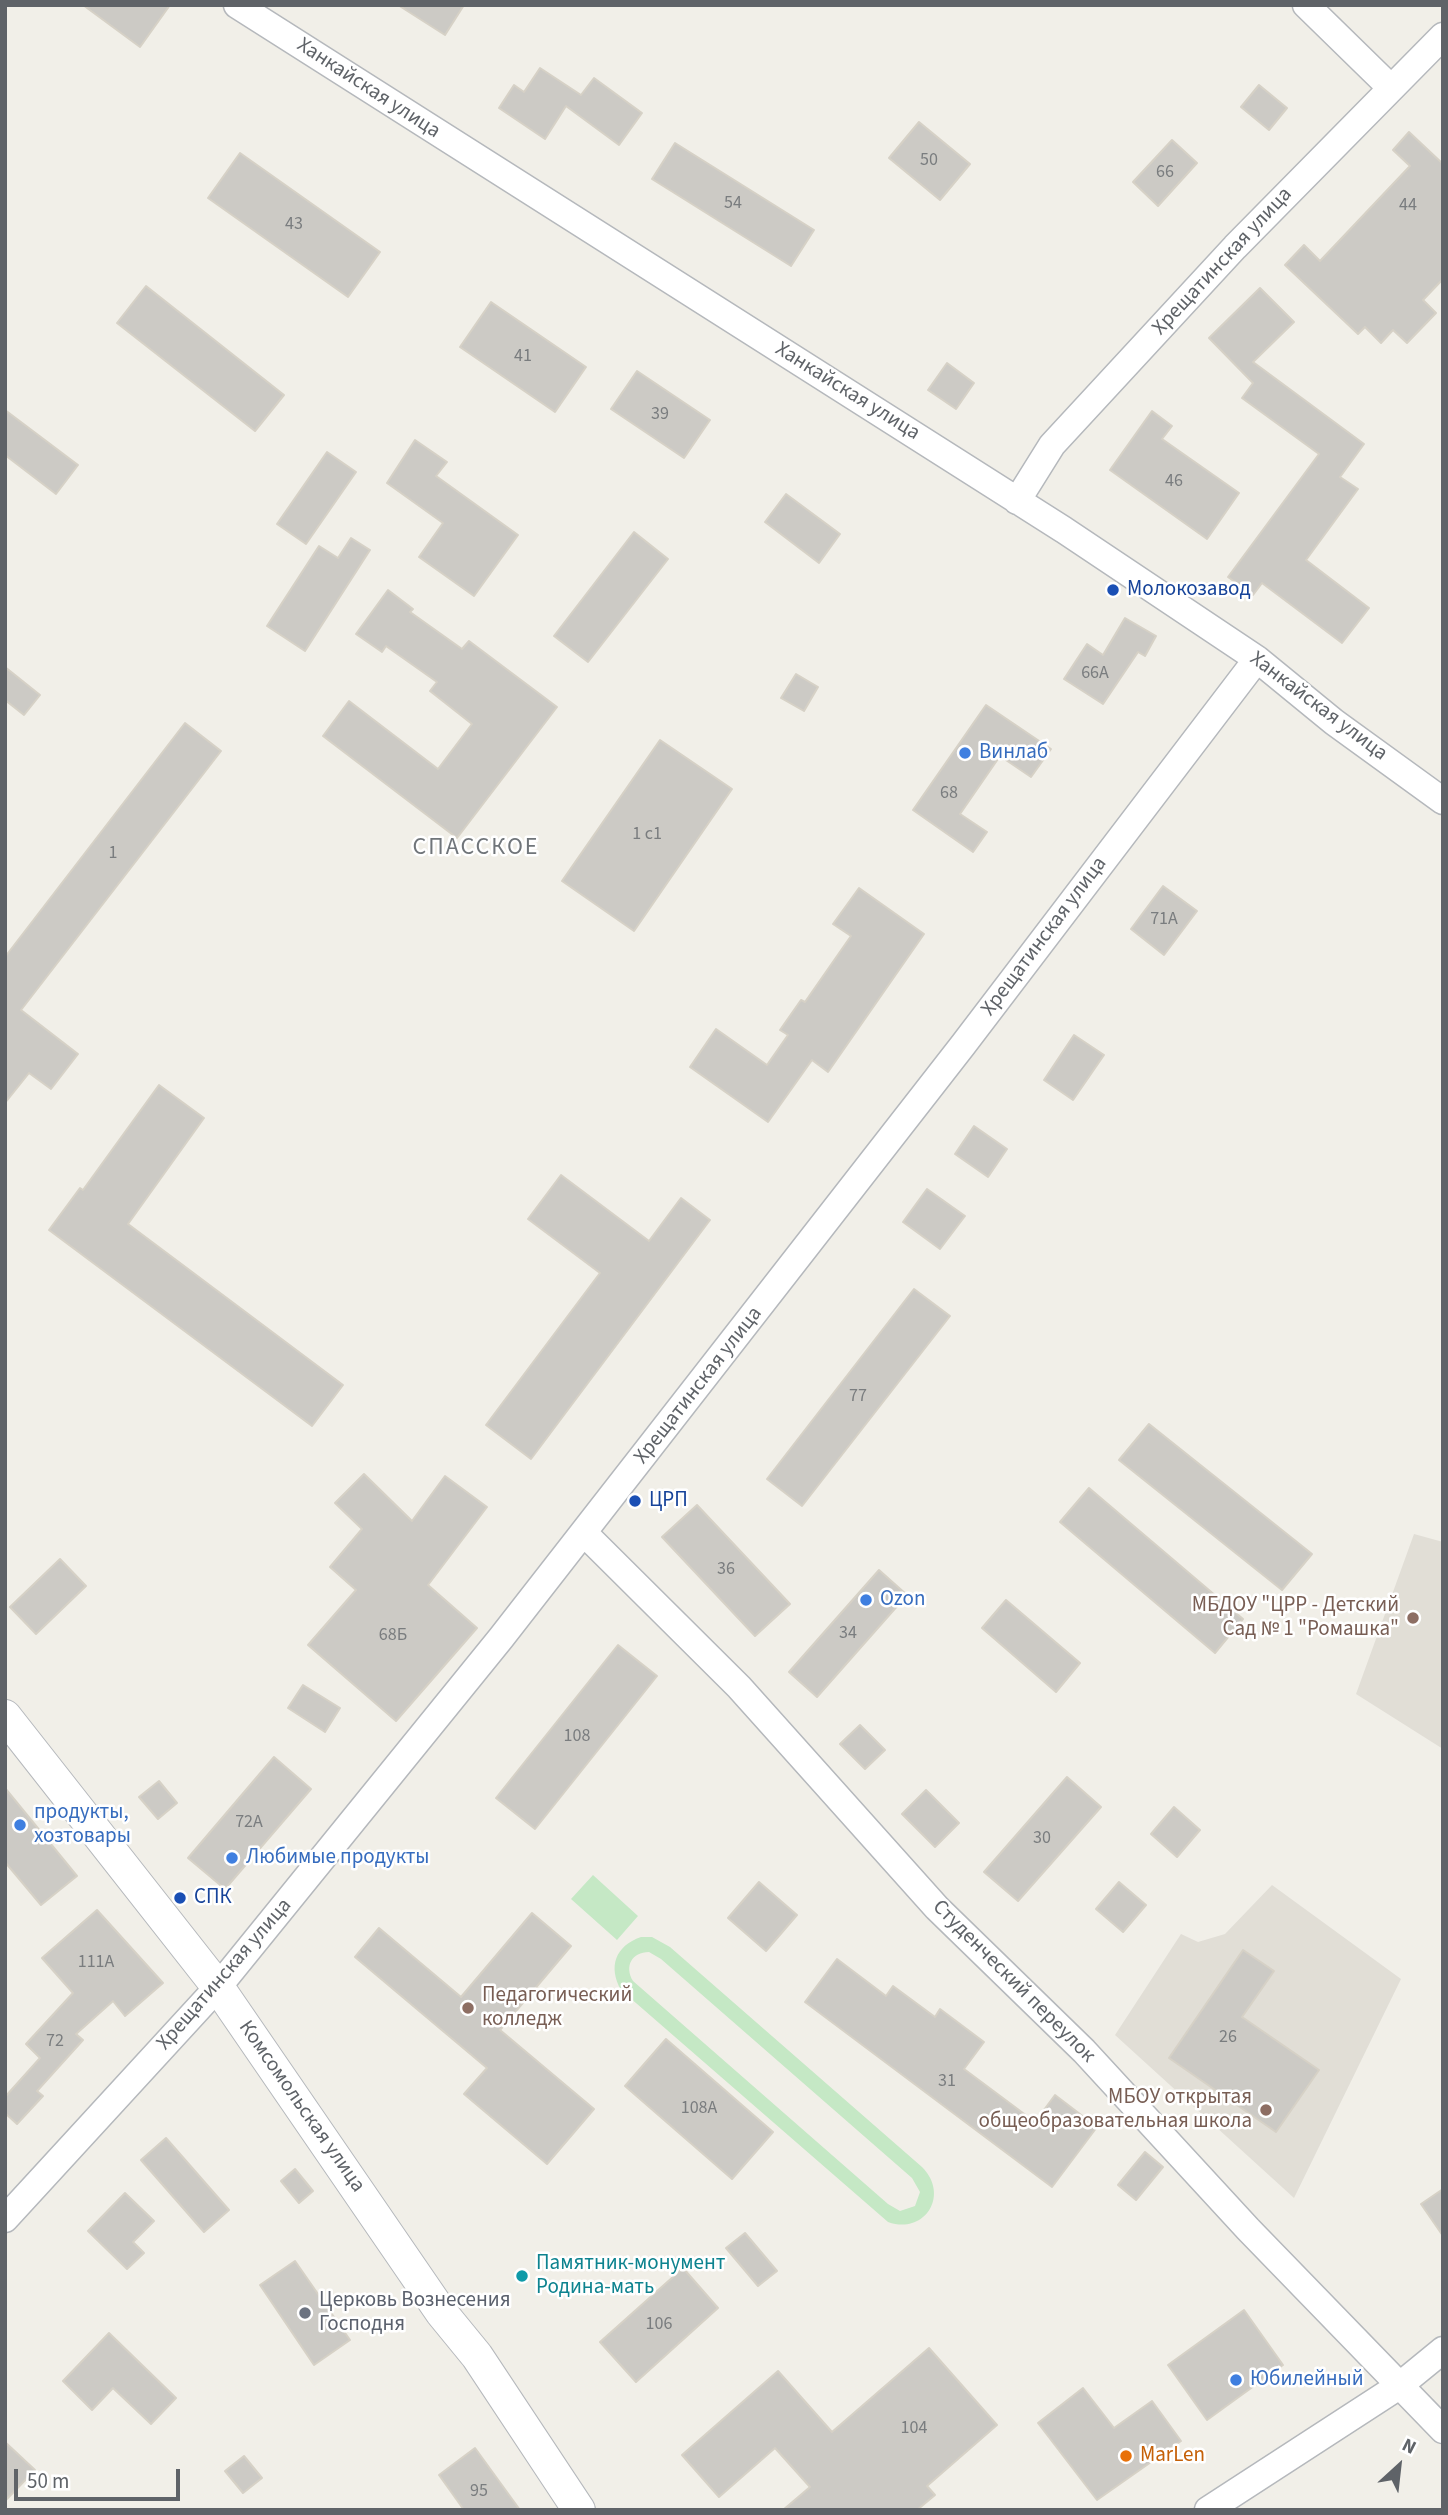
<!DOCTYPE html>
<html>
<head>
<meta charset="utf-8">
<style>
	body { margin:0 }
	#map { position:relative; width:1448px; height:2515px; overflow:hidden; background:#f1efe8; font-family:"Source Sans 3",sans-serif }
	canvas { display:block }
	.frame { position:absolute; inset:0; border:7px solid #5f6368; pointer-events:none }
	.north { position:absolute; left:1364px; top:2431px; width:70px; height:70px; -webkit-text-stroke:5px #fff; paint-order:stroke; rotate:27deg; font-size:19px; font-weight:700; line-height:28px; text-align:center; color:#5f6368 }
	.north::after { content:''; display:block; margin:auto; width:24px; height:32px; background:#5f6368; clip-path:polygon(50% 0,100% 100%,50% 72%,0 100%) }
	.scale { position:absolute; left:14px; top:2469px; width:166px; height:32px; box-sizing:border-box; border:4px solid #5f6368; border-top:0; padding-left:9px; font-size:21px; line-height:24px; white-space:nowrap; color:#5f6368; -webkit-text-stroke:5px #fff; paint-order:stroke }
</style>
</head>
<body>
<div id="map">
<canvas width="1448" height="2515"></canvas>
<div class="frame"></div>
<div class="north">N</div>
<div class="scale">50 m</div>
</div>
<script>
const c = document.querySelector('canvas').getContext('2d');
c.lineJoin = 'round';
function paint(path, color) { c.fillStyle = color; c.fill(path, 'evenodd'); }
function strokePath(path, color, width, dash) { c.strokeStyle = color; c.lineWidth = width; c.lineCap = dash ? 'butt' : 'round'; c.setLineDash(dash || []); c.stroke(path); }
function write(font, color, halo, rows, align = 'center') {
  c.font = font + ' "Source Sans 3",sans-serif'; c.lineWidth = 5; c.setLineDash([]); c.textBaseline = 'middle'; c.strokeStyle = halo; c.fillStyle = color; for (const [text, x, y, turn = 0] of rows) {
    c.save(); c.translate(x, y); c.rotate((+turn || 0) * Math.PI / 180); c.textAlign = isNaN(turn) ? turn : align; if (halo) c.strokeText(text, 0, 0); c.fillText(text, 0, 0); c.restore();
  }
}
paint(new Path2D(`
	M1414,1534L1443,1542V1749L1356,1694Z
	M1272,1885L1401,1979L1294,2198L1115,2035L1181,1934L1198,1942L1225,1934Z`), '#e1ded6');
paint(new Path2D(`
	M593,1875L638,1916L617,1940L571,1899Z
	M641,1937H652L670,1947L922,2167C950,2195 925,2235 888,2222L621,1990C608,1967 615,1946 641,1937ZM649,1952L661,1959L912,2178L920,2192L915,2206L900,2211L888,2204L633,1981C624,1966 632,1952 649,1952Z`), '#c5e8c5');
const building = new Path2D(`
	M83,5H170L140,47Z
	M398,5H464L445,35Z
	M540,68L581,95L594,78L642,113L619,145L566,106L545,139L499,108L514,85L524,92Z
	M1259,85L1287,108L1269,130L1241,107Z
	M919,122L970,164L940,200L889,158Z
	M1409,132L1443,164V279L1423,300L1436,313L1407,343L1393,330L1381,343L1365,327L1358,334L1285,265L1304,245L1320,261L1410,166L1393,150Z
	M1172,140L1197,163L1158,206L1133,182Z
	M675,143L814,230L791,266L652,179Z
	M240,153L380,252L348,297L208,198Z
	M146,286L284,395L255,431L117,323Z
	M1260,288L1294,322L1253,362L1364,444L1340,477L1358,489L1306,560L1369,608L1342,643L1262,583L1253,595L1228,577L1319,454L1242,398L1253,383L1209,338Z
	M491,302L586,367L555,412L460,347Z
	M947,363L974,383L956,409L928,390Z
	M637,371L710,420L684,458L611,409Z
	M5,410L78,465L56,494L5,455Z
	M1152,411L1172,426L1162,439L1239,493L1207,539L1110,470Z
	M415,440L447,462L436,476L518,535L474,596L419,557L443,523L387,483Z
	M327,452L356,472L306,544L277,524Z
	M786,494L840,534L819,563L765,522Z
	M634,532L668,559L588,662L554,636Z
	M351,538L370,550L305,651L267,626L319,546L338,558Z
	M388,590L413,609L410,612L462,649L469,641L557,707L457,838L323,736L349,701L438,769L472,724L430,691L437,682L386,646L382,652L356,634Z
	M1125,618L1156,636L1145,656L1138,652L1103,704L1064,679L1087,644L1103,655Z
	M5,667L40,695L24,715L5,700Z
	M796,674L818,687L804,711L781,698Z
	M986,705L1051,749L1031,777L1000,756L960,814L987,832L973,852L913,810Z
	M185,723L221,751L21,1010L78,1054L51,1089L29,1073L5,1103V957Z
	M660,740L732,789L634,931L562,881Z
	M1163,886L1197,911L1164,955L1131,929Z
	M859,888L924,934L828,1072L812,1060L768,1122L690,1067L716,1029L767,1065L788,1035L780,1030L801,1000L805,1002L851,936L833,924Z
	M1074,1035L1104,1055L1073,1100L1044,1080Z
	M159,1085L204,1118L128,1224L343,1385L312,1426L49,1230L80,1188L83,1190Z
	M974,1126L1007,1149L988,1177L955,1154Z
	M561,1175L649,1241L681,1198L710,1220L531,1459L486,1425L600,1273L528,1219Z
	M927,1189L965,1216L940,1249L903,1222Z
	M914,1289L950,1316L802,1506L767,1479Z
	M1149,1424L1312,1554L1282,1590L1119,1460Z
	M364,1474L412,1521L445,1476L487,1507L428,1585L477,1628L396,1721L308,1645L356,1590L330,1567L362,1529L335,1503Z
	M1089,1488L1243,1619L1215,1653L1060,1522Z
	M697,1505L790,1604L755,1636L662,1537Z
	M60,1559L86,1586L36,1634L10,1607Z
	M879,1570L907,1595L817,1697L789,1672Z
	M1006,1600L1080,1663L1056,1692L982,1628Z
	M618,1645L657,1676L535,1829L496,1798Z
	M303,1685L340,1708L325,1732L288,1708Z
	M860,1725L885,1750L865,1769L840,1744Z
	M274,1757L311,1789L225,1889L188,1858Z
	M1067,1777L1101,1807L1018,1901L984,1872Z
	M159,1781L177,1803L158,1819L139,1797Z
	M5,1788L77,1876L41,1905L5,1862Z
	M926,1790L959,1823L935,1847L902,1814Z
	M1174,1807L1200,1830L1177,1857L1151,1834Z
	M759,1882L797,1915L766,1951L728,1918Z
	M1119,1882L1146,1905L1123,1932L1096,1909Z
	M97,1910L163,1983L125,2016L113,2001L76,2034L83,2040L37,2091L43,2096L17,2124L5,2113V2097L40,2058L26,2044L73,1993L42,1958Z
	M532,1913L571,1946L500,2030L594,2109L547,2164L464,2094L487,2068L355,1957L379,1928L461,1997Z
	M1243,1950L1274,1971L1242,2017L1319,2070L1276,2132L1169,2058Z
	M837,1959L886,1996L893,1986L935,2017L940,2009L984,2042L964,2069L1035,2122L1055,2095L1097,2127L1052,2187L805,2002Z
	M666,2039L773,2132L732,2179L625,2086Z
	M166,2138L229,2210L204,2232L141,2160Z
	M1145,2152L1163,2167L1136,2200L1118,2185Z
	M295,2169L313,2191L299,2203L281,2181Z
	M1443,2189V2236L1421,2204Z
	M125,2193L154,2221L133,2242L144,2253L127,2269L88,2231Z
	M745,2233L777,2271L758,2286L726,2248Z
	M295,2261L350,2340L314,2365L260,2285Z
	M683,2268L718,2308L636,2382L600,2342Z
	M1244,2310L1283,2365L1207,2420L1168,2365Z
	M109,2333L176,2398L151,2424L113,2388L92,2410L63,2381Z
	M929,2348L997,2425L927,2486L935,2495L917,2510H783L810,2487L775,2448L719,2497L682,2455L778,2371L832,2432Z
	M1083,2388L1114,2428L1152,2401L1181,2441L1097,2500L1038,2423Z
	M5,2442L35,2470L5,2501Z
	M475,2448L520,2510H464L439,2475Z
	M244,2456L262,2478L243,2493L225,2471Z`);
paint(building, '#cccac5');
strokePath(building, '#d6d1c6', 2);
const minor = new Path2D(`
	M237,5L1064,530L1257,659L1334,722L1443,801
	M1306,5L1391,88
	M1017,501L1052,445L1235,247L1443,36
	M585,1534L739,1687L937,1908L1084,2051L1248,2229L1443,2430
	M5,2219L218,1987L501,1638L963,1045L1257,659
	M1208,2510L1399,2386L1443,2350`);
const tertiary = new Path2D(`
	M5,1716L218,1987L441,2312L477,2356L579,2510`);
strokePath(minor, '#b5b8bc', 29);
strokePath(tertiary, '#b5b8bc', 34);
strokePath(minor, '#fff', 26);
strokePath(tertiary, '#fff', 32);
for (const [x, y, r, color] of [
	[1113,590,7,"#1a4fb4"],
	[965,753,7,"#3f7fe0"],
	[635,1501,7,"#1a4fb4"],
	[866,1600,7,"#3f7fe0"],
	[1413,1618,7,"#8d6e63"],
	[20,1825,7,"#3f7fe0"],
	[232,1858,7,"#3f7fe0"],
	[180,1898,7,"#1a4fb4"],
	[468,2008,7,"#8d6e63"],
	[1266,2110,7,"#8d6e63"],
	[522,2276,7,"#0f9aa8"],
	[305,2313,7,"#6b7280"],
	[1236,2380,7,"#3f7fe0"],
	[1126,2456,7,"#e8710a"]
]) { const dot = new Path2D(); dot.arc(x, y, r, 0, 2 * Math.PI); c.fillStyle = color; c.fill(dot); strokePath(dot, '#fff', 2.5); }
write('18px', '#7a7d7f', null, [
	["50",929,161],
	["66",1165,173],
	["54",733,204],
	["44",1408,206],
	["43",294,225],
	["41",523,357],
	["39",660,415],
	["46",1174,482],
	["66А",1095,674],
	["68",949,794],
	["1 с1",647,835],
	["1",113,854],
	["71А",1164,920],
	["77",858,1397],
	["36",726,1570],
	["34",848,1634],
	["68Б",393,1636],
	["108",577,1737],
	["72А",249,1823],
	["30",1042,1839],
	["111А",96,1963],
	["26",1228,2038],
	["72",55,2042],
	["31",947,2082],
	["108А",699,2109],
	["106",659,2325],
	["104",914,2429],
	["95",479,2492]
]);
write('21px', '#5f6368', '#fff', [
	["Ханкайская улица",368,89,33],
	["Хрещатинская улица",1223,262,-47],
	["Ханкайская улица",847,392,32],
	["Ханкайская улица",1318,707,37],
	["Хрещатинская улица",1045,937,-53],
	["Хрещатинская улица",699,1386,-52],
	["Хрещатинская улица",225,1975,-49],
	["Студенческий переулок",1013,1982,45],
	["Комсомольская улица",301,2107,55]
]);
write('21px', '#164399', '#fff', [
	["Молокозавод",1127,590],
	["ЦРП",649,1501],
	["СПК",194,1898]
], 'left');
write('21px', '#366cbe', '#fff', [
	["Винлаб",979,753],
	["Ozon",880,1600],
	["продукты,",34,1813],
	["хозтовары",34,1837],
	["Любимые продукты",246,1858],
	["Юбилейный",1250,2380]
], 'left');
write('21px', '#785e54', '#fff', [
	["МБДОУ \"ЦРР - Детский",1399,1606],
	["Сад № 1 \"Ромашка\"",1399,1630],
	["Педагогический",482,1996,"left"],
	["колледж",482,2020,"left"],
	["МБОУ открытая",1252,2098],
	["общеобразовательная школа",1252,2122]
], 'right');
write('21px', '#0d838f', '#fff', [
	["Памятник-монумент",536,2264],
	["Родина-мать",536,2288]
], 'left');
write('21px', '#5b616d', '#fff', [
	["Церковь Вознесения",319,2301],
	["Господня",319,2325]
], 'left');
write('21px', '#c56008', '#fff', [
	["MarLen",1140,2456]
], 'left');
c.letterSpacing = '2px';
write('24px', '#70757a', '#fff', [
	["СПАССКОЕ",476,849]
]);
c.letterSpacing = '0px';
</script>
</body>
</html>
